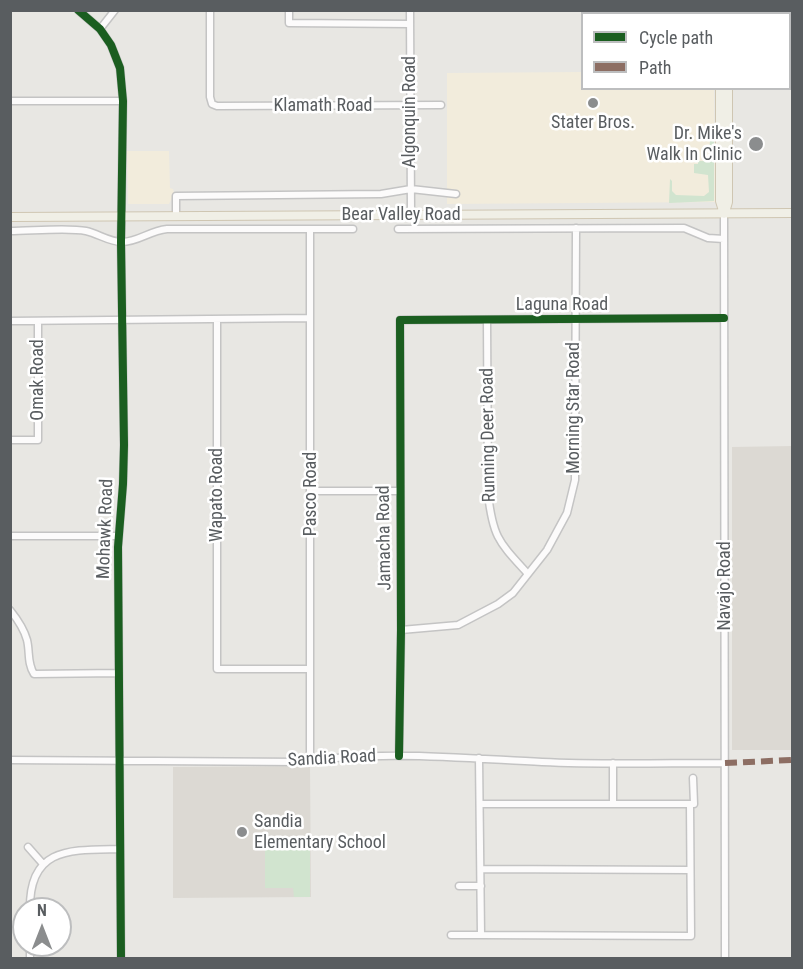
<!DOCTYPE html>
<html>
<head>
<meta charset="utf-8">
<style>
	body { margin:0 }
	#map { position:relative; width:803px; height:969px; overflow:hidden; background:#e8e7e3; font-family:"Roboto Condensed",sans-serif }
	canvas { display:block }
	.frame { position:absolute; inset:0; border:12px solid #595d60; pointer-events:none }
	.legend { position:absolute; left:581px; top:12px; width:210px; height:78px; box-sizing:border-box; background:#fff; border:2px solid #bdbebf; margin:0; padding:8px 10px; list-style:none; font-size:18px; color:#595d60 }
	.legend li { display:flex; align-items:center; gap:12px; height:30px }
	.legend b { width:30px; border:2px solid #bdbebf }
	.north { position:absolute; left:12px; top:897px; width:60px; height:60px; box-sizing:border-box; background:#fff; border:2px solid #bdbebf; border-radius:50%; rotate:0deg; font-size:16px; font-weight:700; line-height:24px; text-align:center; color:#595d60 }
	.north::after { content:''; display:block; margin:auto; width:21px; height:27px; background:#8b8d8e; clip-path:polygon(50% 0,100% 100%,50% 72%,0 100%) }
</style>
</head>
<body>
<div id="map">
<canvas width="803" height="969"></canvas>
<div class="frame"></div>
<ul class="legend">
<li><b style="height:8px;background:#1b5e20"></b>Cycle path</li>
<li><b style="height:8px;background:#8d6e63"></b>Path</li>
</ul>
<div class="north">N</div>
</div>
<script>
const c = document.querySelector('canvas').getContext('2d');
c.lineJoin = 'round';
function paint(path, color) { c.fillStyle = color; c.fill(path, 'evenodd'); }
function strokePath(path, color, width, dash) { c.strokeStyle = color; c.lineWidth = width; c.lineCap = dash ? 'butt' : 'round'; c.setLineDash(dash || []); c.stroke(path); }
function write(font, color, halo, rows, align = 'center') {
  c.font = font + ' "Roboto Condensed",sans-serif'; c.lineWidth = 5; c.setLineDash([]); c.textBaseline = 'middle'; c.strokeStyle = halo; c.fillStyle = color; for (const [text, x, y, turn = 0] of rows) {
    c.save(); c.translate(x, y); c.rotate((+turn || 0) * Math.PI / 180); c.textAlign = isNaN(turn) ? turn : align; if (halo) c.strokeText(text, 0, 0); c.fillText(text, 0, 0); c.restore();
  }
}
paint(new Path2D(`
	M582,72V88L714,89L715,202L447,204V73Z
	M127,151H169L170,188L173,189L174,193L169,204H128Z`), '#f2ecdc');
paint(new Path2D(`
	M792,446V750H732V447Z
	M310,766L311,897L173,898V767Z`), '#dcd9d3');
paint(new Path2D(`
	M695,133H711L714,136V201L669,203L670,179L672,181V191L676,195L704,196L709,192L708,175L694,173V164H698V161H705L709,156L710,140L705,135Z
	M265,838H310V897H294L293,888H265Z`), '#d1e4cf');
const minor = new Path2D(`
	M78,10L100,29L111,45L120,68L123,101L121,242L124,445L123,484L118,547L121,958
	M210,10V97L212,104L217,106L441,105
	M289,10V23L410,24
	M410,10L411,214
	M100,29L115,10
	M10,101H123
	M724,214L725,958
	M176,215V196L381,194L411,189L456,194
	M310,229V759
	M398,229L684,228L708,238L724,239
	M10,231C31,231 68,227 86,231C99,234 109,242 122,242C138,242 149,231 167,229H353
	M217,320V669H310
	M487,320L488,494C493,538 499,542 528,574
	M10,321L310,318
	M10,440H38V321
	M311,491H400
	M10,536H118
	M10,610C18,620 24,629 27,640C30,652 27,663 34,674L119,673
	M401,630L458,625L498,604L513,593L547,550L567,513L575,480L576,228
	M399,756L401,630L400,320L724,318
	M479,758L481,935L691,936L690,804H694L693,778
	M10,760L300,762C380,750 461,758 542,762C603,765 664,763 725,763
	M613,763V804
	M480,804H690
	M28,847L43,864
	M481,869L690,870
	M459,886H481
	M30,909C29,846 72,850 120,849
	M451,935H481
	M30,945V958`);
const major = new Path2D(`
	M720,10V14
	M728,14V10
	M720,88V201L724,214
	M725,212L728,202V88
	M10,217L792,213`);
strokePath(minor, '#c4c4c4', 9);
strokePath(major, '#cfc6b2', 10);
strokePath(minor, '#fcfbfb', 6);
strokePath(major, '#f0efe6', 8);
strokePath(new Path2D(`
	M725,763L792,760`), '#8d6e63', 6, [12, 6]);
strokePath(new Path2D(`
	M78,10L100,29L111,45L120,68L123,101L121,242L124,445L123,484L118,547L121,958
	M399,756L401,630L400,320L724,318`), '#1b5e20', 8);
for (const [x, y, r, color] of [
	[593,103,6,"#8b8d8e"],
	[756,144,8,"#8b8d8e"],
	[242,832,6,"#8b8d8e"]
]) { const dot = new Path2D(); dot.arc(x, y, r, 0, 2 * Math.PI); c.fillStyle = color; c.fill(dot); strokePath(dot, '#fff', 2); }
write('18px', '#595d60', '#fff', [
	["Klamath Road",323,106],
	["Algonquin Road",410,112,-90],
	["Bear Valley Road",401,215],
	["Laguna Road",562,305],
	["Omak Road",38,380,-90],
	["Morning Star Road",574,408,-90],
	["Running Deer Road",489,435,-91],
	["Pasco Road",311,494,-90],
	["Wapato Road",217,495,-90],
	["Mohawk Road",106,529,-88],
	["Jamacha Road",385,538,-91],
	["Navajo Road",725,586,-90],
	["Sandia Road",332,759,-3]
]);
write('18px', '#595d60', '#fff', [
	["Stater Bros.",593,123],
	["Dr. Mike's",742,134,"right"],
	["Walk In Clinic",742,155,"right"],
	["Sandia",254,822,"left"],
	["Elementary School",254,843,"left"]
]);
</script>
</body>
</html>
